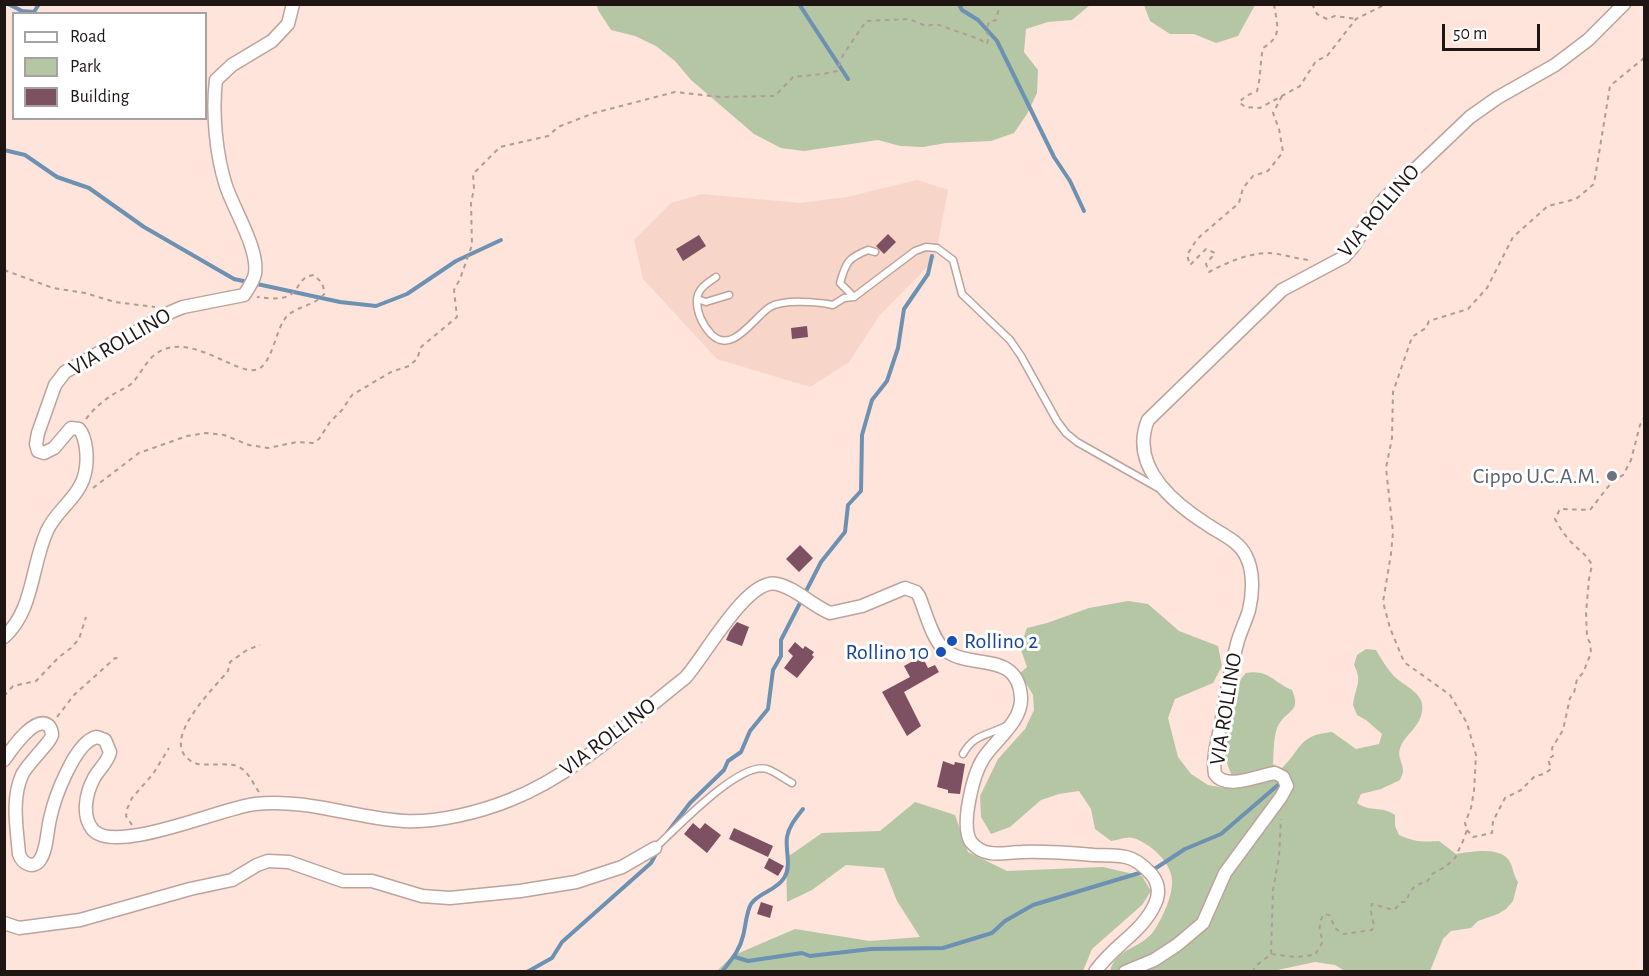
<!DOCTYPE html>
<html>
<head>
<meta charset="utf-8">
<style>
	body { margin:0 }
	#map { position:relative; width:1649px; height:976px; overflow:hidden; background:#fee4da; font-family:"Alegreya Sans",sans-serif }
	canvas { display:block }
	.frame { position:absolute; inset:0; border:6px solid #1f1613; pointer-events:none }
	.legend { position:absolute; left:12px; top:12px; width:195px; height:108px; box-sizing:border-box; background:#fff; border:2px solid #a5a2a1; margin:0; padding:8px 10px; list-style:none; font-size:18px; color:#1f1613 }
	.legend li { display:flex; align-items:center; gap:12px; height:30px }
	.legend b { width:30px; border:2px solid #a5a2a1 }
	.scale { position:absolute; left:1442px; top:24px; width:98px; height:27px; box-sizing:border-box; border:3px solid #1f1613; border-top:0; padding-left:8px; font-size:18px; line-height:21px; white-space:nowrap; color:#1f1613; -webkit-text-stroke:4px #fff; paint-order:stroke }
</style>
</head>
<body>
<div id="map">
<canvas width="1649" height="976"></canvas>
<div class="frame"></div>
<ul class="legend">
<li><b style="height:8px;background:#fff"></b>Road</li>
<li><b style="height:16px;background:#b5c6a4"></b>Park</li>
<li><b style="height:16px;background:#7d5162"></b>Building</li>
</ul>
<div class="scale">50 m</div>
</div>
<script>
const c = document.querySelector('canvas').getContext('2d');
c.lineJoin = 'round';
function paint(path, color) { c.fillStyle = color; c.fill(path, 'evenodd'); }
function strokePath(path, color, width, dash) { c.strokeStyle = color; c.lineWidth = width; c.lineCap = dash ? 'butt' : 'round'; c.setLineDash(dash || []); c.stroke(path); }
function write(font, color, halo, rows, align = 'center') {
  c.font = font + ' "Alegreya Sans",sans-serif'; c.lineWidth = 6; c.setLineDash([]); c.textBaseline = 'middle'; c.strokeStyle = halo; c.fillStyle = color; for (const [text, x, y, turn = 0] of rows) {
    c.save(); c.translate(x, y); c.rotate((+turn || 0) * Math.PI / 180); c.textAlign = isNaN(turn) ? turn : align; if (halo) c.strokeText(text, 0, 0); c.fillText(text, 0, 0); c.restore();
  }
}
paint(new Path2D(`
	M917,180L948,190L935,259L879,316L849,362L810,387L717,359L643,279L634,240L671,203L701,194L800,203L847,197Z`), '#f8d5c9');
paint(new Path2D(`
	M597,5V4L1090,5L1072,20L1048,22L1026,29L1024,52L1038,70L1037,93L1027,114L1014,133L991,141L946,143L923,147L900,146L878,140L804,151L781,148L754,134L691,80L675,61L656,46L635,36L611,30L598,10Z
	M1144,5V4L1255,5L1238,36L1216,43L1194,34H1170L1150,21Z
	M1128,601L1148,604L1179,631L1218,646L1222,666L1213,683L1175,699L1168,718L1178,757L1191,774L1208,785L1224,788L1233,781C1231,770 1225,763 1225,752L1239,681L1246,673C1269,669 1274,683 1292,690C1301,711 1289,709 1279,724C1273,734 1274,752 1273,764L1281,769C1302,749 1298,735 1332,732L1356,749L1379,744L1382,734L1366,720L1357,715L1353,705C1355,687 1363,682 1354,665L1357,655L1366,649L1376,650C1382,660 1387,669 1395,677C1408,689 1428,694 1421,716C1417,729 1404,736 1400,748C1397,757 1403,762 1403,771C1403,774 1401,777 1400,780L1381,789L1361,794L1357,803C1372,813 1380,805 1395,815V826L1399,835C1415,842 1422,842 1439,841L1456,854C1472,852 1503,845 1511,864C1514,871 1513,874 1518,882L1513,901L1506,909L1498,914L1478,921L1471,928L1451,931L1443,939L1430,971H1345L1335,965L1315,962L1273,971H1110C1116,948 1140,949 1153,932C1162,919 1173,896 1172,880C1171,862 1150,843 1133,838C1127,836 1118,840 1111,841L1095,829L1091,809L1079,791L1059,794L1041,800L1010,827L991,834L981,817L980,796L998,759L1025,729L1034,710L1033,695L1020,673L1027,667L1020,647L1027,628L1047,623L1089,608Z
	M915,802L955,815L968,852L1007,871L1103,867L1142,876L1151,891L1142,905L1092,949L1083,971H717L732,956L795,929L870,941L920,937L897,901L884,868L846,865L812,890L787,902L786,858L822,833L880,831Z`), '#b5c6a4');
strokePath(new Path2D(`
	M8,4L22,11L34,12L39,4
	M799,4L848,79
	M959,4L962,10L978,20L997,41L1054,157L1070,181L1084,211
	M4,150L25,155L57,177L89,188L144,227L234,279L340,302L376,306L407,294L456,261L501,240
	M667,833L690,803L724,770L728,761L741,752L750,731L768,709L773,670L781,656V640L821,562L845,532L848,505L861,491L862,435L872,400L887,381L898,348L904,309L928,274L932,256
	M735,957L748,961L802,953L810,956L871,949L943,948L992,933L1005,921L1033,905L1156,868L1185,849L1221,834L1278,785
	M527,972L552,958L562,942L651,863L657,852
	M722,972C731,960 740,950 743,936C746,925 746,913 751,904C759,892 776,891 784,878C792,866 785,850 787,837C789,826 796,818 803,809`), '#6d91b2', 4);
paint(new Path2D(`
	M888,234L896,242L884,254L876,246Z
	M699,235L706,246L683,261L676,249Z
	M807,326L808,337L792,339L791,328Z
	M800,545L813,558L799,572L786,559Z
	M737,622L749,627L742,646L726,640L730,631Z
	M795,642L803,649L805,646L814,652L812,655L814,657L797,678L784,668L793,656L788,651Z
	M922,656L928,668L935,665L939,672L904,692L921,726L907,736L882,692L910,677L904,666Z
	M943,761L954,765L955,762L965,764L960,794L948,793V790L937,787Z
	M693,823L700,829L705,823L721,835L707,853L684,834Z
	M734,828L773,846L768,857L729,839Z
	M769,858L784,866L778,876L764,868Z
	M761,902L773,906L770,918L757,914Z`), '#7d5162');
const service = new Path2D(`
	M716,277C707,283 697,289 697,301C697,314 702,324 711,334C732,356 754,317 770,307C784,299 818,302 833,305L844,298L854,297L915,251L926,247L937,248L953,260L962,294L1010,340L1021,356L1057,421L1066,433L1077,442L1160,489
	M854,297L840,283C846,262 848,258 868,250L875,252
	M697,299L706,302L729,295
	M963,754C974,734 987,736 1006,726
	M655,848C676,829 739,761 767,769C776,772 784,779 792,783`);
const minor = new Path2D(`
	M4,637C34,610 31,566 47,531C56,510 80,497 85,473C88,461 87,438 79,429L71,428L54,448L44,453L38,451L36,444L38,433L55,385L65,372L171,312L183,307L244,295C248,289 253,282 255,274C259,249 234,210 226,186C216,155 212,112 216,80L232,65L272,41L288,24L293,4
	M4,760C11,750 35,714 49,726C51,729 52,731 52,735C51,742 27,764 22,775C11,800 17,829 19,854C22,863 33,870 40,860C47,850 47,831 50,819C54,799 75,741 97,737L105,740L110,752C108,762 99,769 94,778C86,793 81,816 93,830C116,855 224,807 255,804C306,798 354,818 404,821C437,823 480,812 510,800C576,774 630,721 685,678C704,658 747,577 777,584C796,588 811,605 830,613L862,606L905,588L916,592L919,596C925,610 932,639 944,649C968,671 1019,649 1021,698C1022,722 994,741 983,759C973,775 960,826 971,842C976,848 982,852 990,853C1000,855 1011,852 1022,852C1046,851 1070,853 1094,855C1105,855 1116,855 1126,857C1136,859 1145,867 1152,875C1159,884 1160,893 1155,904C1142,933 1112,946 1095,972
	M4,923L19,928L80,920L190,889L232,880L257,865L268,861L289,862L343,881H372L422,896L450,898L520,891L576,882L622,867L655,848
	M1125,972L1154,960L1177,945L1203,923L1225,873L1281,797L1287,786L1283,777L1275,773C1258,775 1226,791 1215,774C1212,757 1218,740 1221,724C1226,697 1230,670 1237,644C1240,632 1246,621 1249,610C1253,594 1254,571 1246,556C1239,541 1221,534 1208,525C1173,503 1129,466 1148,420L1282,290L1344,257L1353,247L1379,205L1386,197L1470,117L1497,98L1555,65L1588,40L1624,4`);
strokePath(service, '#bca39b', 9);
strokePath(minor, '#bca39b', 15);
strokePath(new Path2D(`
	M1274,4C1277,25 1283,36 1263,48C1260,62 1261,77 1257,91L1246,96L1239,102L1245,107L1260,108L1300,86L1316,61L1327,56L1356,19L1386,4
	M1312,4L1317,14L1327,19L1335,16L1356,19
	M1282,96L1273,113L1279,129L1283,152L1268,171L1253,176L1243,188L1239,203L1197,239L1187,255L1190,265L1206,249L1215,253L1206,264L1209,272C1228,262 1246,254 1267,253C1280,253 1296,259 1309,260L1310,262
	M4,270L53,288L85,293L115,302L155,307
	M86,419C95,407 104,400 117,392C122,389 129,387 132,383C140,375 144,365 152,357C175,336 204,352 229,363C236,366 247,371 255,370C271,368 275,333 284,320C294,305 313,308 325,293L322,283L314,275C297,277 301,290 288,296C279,300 267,298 257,297
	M93,488L139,453L187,436L206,433L224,435L249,445L268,448L297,442L313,443L319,439L330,422L342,410L352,395L391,372L409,366L417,359L421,347L457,317L454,290L460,279L472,245L471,203L474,189L473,174L500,147L548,136L558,127L594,113L675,92L720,97L775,96L793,77L823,74L837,71L843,55L866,21L909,19L926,26L936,24L979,39L987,44L989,36L986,31L989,22L996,20L1000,4
	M4,696L13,686L36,681L59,657L71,648L79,639L86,617
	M57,717L74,695L115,658L122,659
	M259,792C253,784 249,772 239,767C232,762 209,766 198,764C193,763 189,760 186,757C165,735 214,688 228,671L230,662L247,650L260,645
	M132,825L126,816L127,809L132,798L153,774L169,748
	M1467,830L1473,837L1492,833L1493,821L1505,798L1521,790L1535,776L1544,774L1551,769L1548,759L1553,756L1552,748L1563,730L1570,698L1574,693L1577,679L1583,673L1591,653L1590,643L1587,637L1586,613L1589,579L1592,565C1587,555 1580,551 1572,543C1565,536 1560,528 1555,519L1560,509L1590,510L1611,483L1623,475L1631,460L1640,425L1644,418
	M1271,954L1273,890L1279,857L1281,819
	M1252,972L1257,965L1271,954L1295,957L1315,955L1323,941C1319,931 1318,923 1324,914L1329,915L1336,929L1344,934L1372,930L1374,925L1370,908L1372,904L1394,910L1402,902H1406C1410,890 1414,884 1427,882L1432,874L1445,867L1455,858L1463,841L1467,830L1465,823L1471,808L1474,791L1476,755L1467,723L1450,695L1404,662L1390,628L1383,602L1391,554L1393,532L1386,468L1392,438L1393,392L1412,337L1426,328L1429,321L1468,309L1487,288L1513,237L1548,206L1576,199L1594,184L1610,86L1644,58`), '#b09c95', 2, [4.5, 4.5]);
strokePath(service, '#fff', 6);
strokePath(minor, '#fff', 12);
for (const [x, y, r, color] of [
	[1612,476,6,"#6b7280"],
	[952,641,6,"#1a4fb4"],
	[941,652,6,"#1a4fb4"]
]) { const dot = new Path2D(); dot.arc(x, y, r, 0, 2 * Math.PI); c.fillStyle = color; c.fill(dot); strokePath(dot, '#fff', 2); }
write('22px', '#1f1613', '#fff', [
	["VIA ROLLINO",1379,211,-50],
	["VIA ROLLINO",120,342,-30],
	["VIA ROLLINO",1226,709,-81],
	["VIA ROLLINO",608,737,-37]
]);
write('22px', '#5b616d', '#fff', [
	["Cippo U.C.A.M.",1600,476]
], 'right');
write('22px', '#164399', '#fff', [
	["Rollino 2",964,641],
	["Rollino 10",929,652,"right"]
], 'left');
</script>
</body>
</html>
